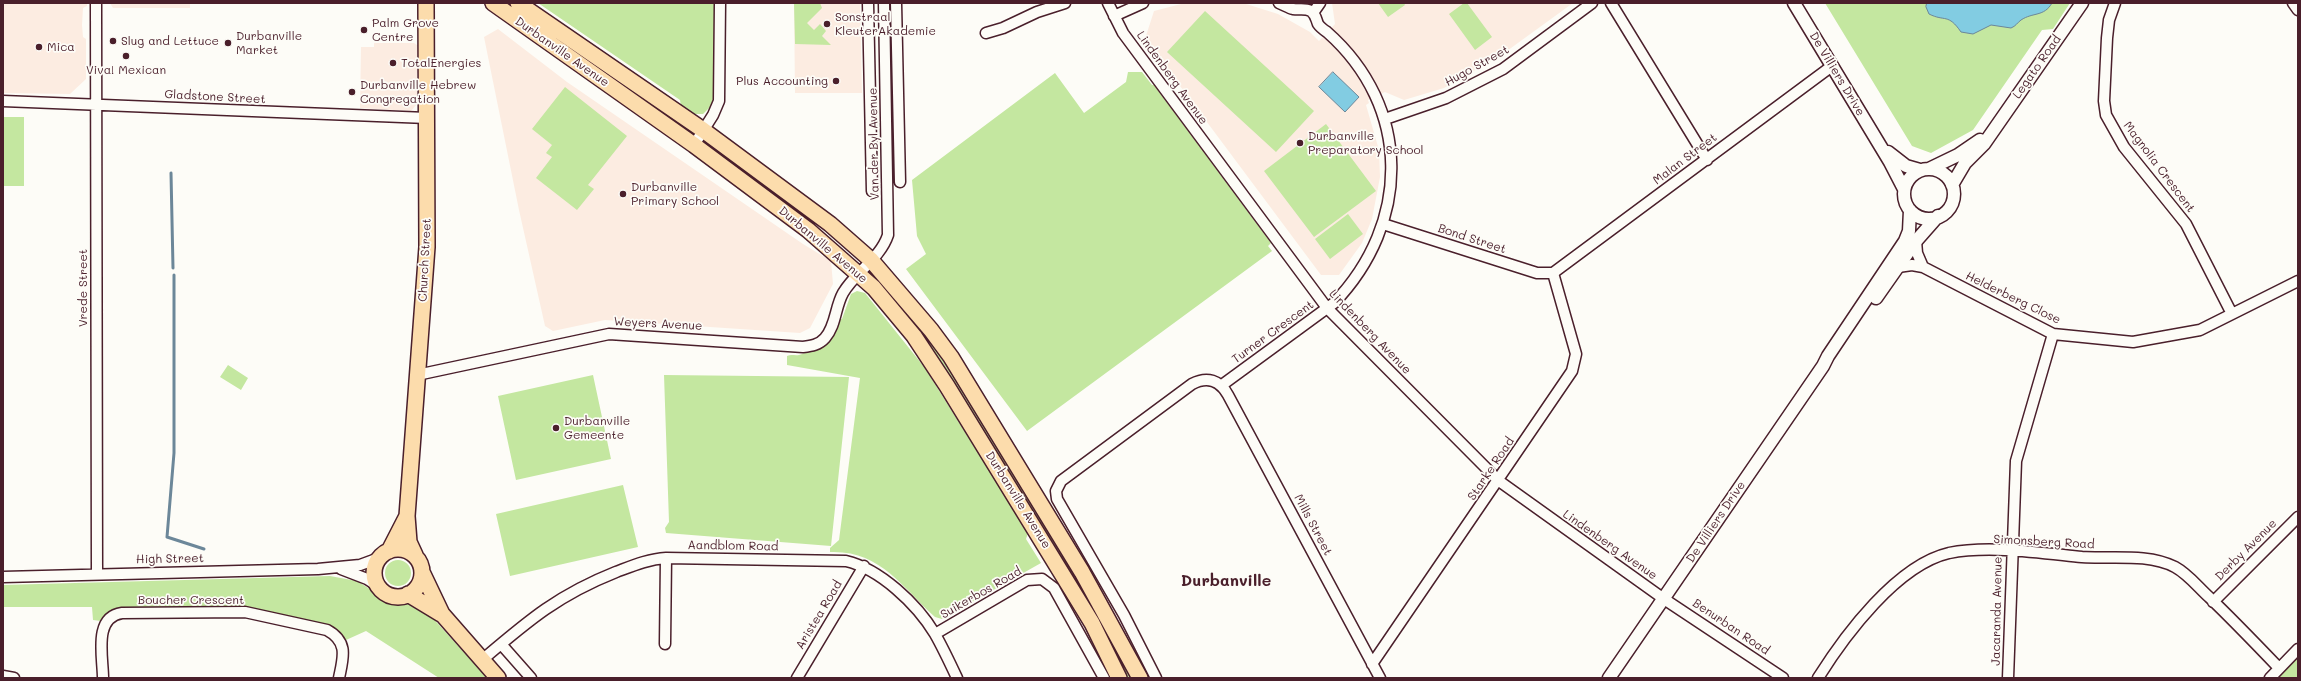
<!DOCTYPE html>
<html>
<head>
<meta charset="utf-8">
<style>
	body { margin:0 }
	#map { position:relative; width:2301px; height:681px; overflow:hidden; background:#fdfcf7; font-family:Mali,sans-serif }
	canvas { display:block }
	.frame { position:absolute; inset:0; border:4px solid #4a1f2b; pointer-events:none }
</style>
</head>
<body>
<div id="map">
<canvas width="2301" height="681"></canvas>
<div class="frame"></div>
</div>
<script>
const c = document.querySelector('canvas').getContext('2d');
c.lineJoin = 'round';
function paint(path, color) { c.fillStyle = color; c.fill(path, 'evenodd'); }
function strokePath(path, color, width, dash) { c.strokeStyle = color; c.lineWidth = width; c.lineCap = dash ? 'butt' : 'round'; c.setLineDash(dash || []); c.stroke(path); }
function write(font, color, halo, rows, align = 'center') {
  c.font = font + ' Mali,sans-serif'; c.lineWidth = 3.5; c.setLineDash([]); c.textBaseline = 'middle'; c.strokeStyle = halo; c.fillStyle = color; for (const [text, x, y, turn = 0] of rows) {
    c.save(); c.translate(x, y); c.rotate((+turn || 0) * Math.PI / 180); c.textAlign = isNaN(turn) ? turn : align; if (halo) c.strokeText(text, 0, 0); c.fillText(text, 0, 0); c.restore();
  }
}
paint(new Path2D(`
	M3,3H87V6L83,8L82,25L83,37L86,39V79L70,94L3,93Z
	M110,3H190V8H113Z
	M794,3H860L862,93H795Z
	M1185,3H1243L1278,14L1310,32L1319,41L1335,24L1332,3H1573L1500,56L1444,88L1404,100L1385,92L1368,100L1369,103L1366,105L1379,150L1380,177L1372,219L1362,243L1339,275H1321L1145,39L1154,11Z
	M498,29L567,82L803,244L831,261L833,284L810,328L800,333L605,320L553,331L545,326L519,210L484,37Z
	M374,43H414L420,47V73H417V104L411,111L360,108L361,47H374Z`), '#fcece1');
paint(new Path2D(`
	M538,3H715L714,99L712,105L703,114H693L681,106L680,100Z
	M794,3H820L822,8L807,23L814,30L820,24L826,31L822,36L831,45L795,44Z
	M1378,3H1404L1405,5L1388,17Z
	M1464,3H1467L1492,37L1475,50L1449,14Z
	M1825,3H2070L2053,29L2042,30L1973,130L1931,153L1912,146Z
	M1205,11L1314,111L1276,152L1167,52Z
	M1128,72H1142L1152,85H1154L1271,243L1268,246L1272,251L1027,431L906,269L926,254L917,236L912,180L1055,73L1084,113L1126,82Z
	M565,87L627,136L588,185L594,189L577,210L536,178L552,157L546,153L552,145L532,129Z
	M3,117H24V186H3Z
	M1326,124L1376,191L1314,237L1264,171Z
	M1348,214L1363,234L1330,259L1315,239Z
	M857,291L865,293L925,368L1028,533L1026,539L1041,563L942,619L935,617C902,587 880,550 830,552V548L839,540L860,378L787,365V356C791,354 795,356 799,355C826,347 830,348 840,319H842L851,294Z
	M923,331L953,373L1084,586L1134,678H1128L1101,627L928,343L922,332Z
	M228,365L248,378L241,390L220,377Z
	M593,375L611,459L516,480L498,396Z
	M664,375L849,377L831,546L666,533L665,528L669,522Z
	M623,485L638,547L510,576L496,514Z
	M385 573a13 13 0 1 1 26 0a13 13 0 1 1-26 0Z
	M330,576L357,581L386,599L416,605L431,616L487,678H439L366,631L346,640L337,630L328,625L233,607L121,609L110,612L101,621L93,620L92,607H3V585Z
	M2298,657V678H2278V677Z`), '#c4e7a0');
const water = new Path2D(`
	M1927,3H2052C2044,17 2033,12 2021,20C2017,23 2016,26 2011,28L1991,25L1973,34L1961,32C1948,13 1945,22 1929,14L1926,7Z
	M1333,72L1359,97L1345,112L1319,87Z`);
paint(water, '#82cce2');
strokePath(water, '#6c8799', 1);
strokePath(new Path2D(`
	M171,173L173,268
	M174,275V453L167,537L204,549`), '#6c8799', 3);
const minor = new Path2D(`
	M96,3L97,574
	M868,3L872,191
	M896,3L900,182
	M1108,3L1123,33L1327,308L1499,481L1664,599L1783,678
	M1611,3L1707,160
	M2115,3L2109,20L2107,38L2104,101L2106,115L2124,147L2186,224L2232,314
	M2293,3L2298,10
	M1313,13L1320,3
	M1114,16L1143,3
	M986,33L1003,28L1037,12L1065,3
	M3,101L427,118
	M1385,119L1446,98L1503,69L1592,3
	M694,145L713,115L719,101L720,3
	M1383,224L1537,273H1553
	M1916,241L1917,253L1923,267
	M1898,267L1912,265L1923,267L2053,334L2133,342L2200,330L2298,281
	M1553,273L1832,66
	M417,375L609,334L803,347C811,346 819,345 825,338C836,326 835,307 843,293C855,272 880,259 888,235L884,3
	M1222,385L1334,303C1411,223 1412,107 1327,32C1324,30 1320,27 1318,24C1316,19 1316,15 1311,11C1305,8 1300,10 1293,9C1289,8 1284,5 1279,3
	M341,569L367,579L378,586
	M3,577L318,569L360,565L379,558
	M2213,602L2298,517
	M935,634L1027,580L1042,579L1054,588L1104,678
	M501,644L531,678
	M665,644L666,558
	M482,660C529,620 558,595 616,572C632,566 648,559 666,558L846,561C880,569 917,604 935,634C943,648 950,663 957,678
	M1372,664L1572,371L1576,354L1553,273
	M3,676L14,678
	M103,678C103,657 93,617 122,613L245,612L327,630C349,642 343,658 339,678
	M797,678L864,566
	M1156,678L1124,615L1057,499L1056,491L1061,481L1192,384C1207,376 1220,380 1228,395L1380,678
	M1818,678C1845,635 1897,565 1949,553C1989,545 2042,553 2082,557C2111,559 2148,553 2175,567C2188,574 2198,587 2209,597C2233,620 2256,644 2279,668
	M2008,678L2016,461L2053,334
	M2270,678L2298,649`);
const tertiary = new Path2D(`
	M1794,3L1890,162L1904,189
	M1888,152L1906,166L1920,170
	M1929,169L1958,155L1980,140
	M1904 194a25 25 0 1 1 50 0a25 25 0 1 1-50 0Z
	M1952,185L1965,163L1984,144L2082,3
	M1876,298L1916,241L1938,216
	M1609,678L1823,366L1828,356L1905,241L1909,231L1910,210`);
const primary = new Path2D(`
	M493,3L694,145L808,230L874,288L914,336L947,386L1092,623L1119,678
	M518,3L703,130L830,224L871,260L931,330L951,357L1082,572L1140,678
	M374 573a24 24 0 1 1 48 0a24 24 0 1 1-48 0Z
	M389,551L407,516
	M415,555L409,542L407,516L427,247L426,3
	M422,572L442,614L498,678
	M408,594L441,614`);
strokePath(minor, '#4a1f2b', 13);
strokePath(tertiary, '#4a1f2b', 15);
strokePath(primary, '#4a1f2b', 18);
strokePath(minor, '#fdfcf7', 10);
strokePath(tertiary, '#fdfcf7', 12);
strokePath(primary, '#fcdcac', 15);
for (const [x, y, r, color] of [
	[827,24,4,"#4a1f2b"],
	[364,30,4,"#4a1f2b"],
	[113,41,4,"#4a1f2b"],
	[228,43,4,"#4a1f2b"],
	[39,47,4,"#4a1f2b"],
	[126,56,4,"#4a1f2b"],
	[393,63,4,"#4a1f2b"],
	[836,81,4,"#4a1f2b"],
	[352,92,4,"#4a1f2b"],
	[1300,143,4,"#4a1f2b"],
	[623,194,4,"#4a1f2b"],
	[556,428,4,"#4a1f2b"]
]) { const dot = new Path2D(); dot.arc(x, y, r, 0, 2 * Math.PI); c.fillStyle = color; c.fill(dot); strokePath(dot, '#fdfcf7', 1.5); }
write('12px', '#4a1f2b', '#fdfcf7', [
	["Sonstraal",835,17],
	["KleuterAkademie",835,31],
	["Palm Grove",372,23],
	["Centre",372,37],
	["Durbanville",236,36],
	["Market",236,50],
	["Slug and Lettuce",121,41],
	["Mica",47,47],
	["TotalEnergies",401,63],
	["Viva! Mexican",126,70,"center"],
	["Plus Accounting",828,81,"right"],
	["Durbanville Hebrew",360,85],
	["Congregation",360,99],
	["Durbanville",1308,136],
	["Preparatory School",1308,150],
	["Durbanville",631,187],
	["Primary School",631,201],
	["Durbanville",564,421],
	["Gemeente",564,435]
], 'left');
write('12px', '#4a1f2b', '#fdfcf7', [
	["Durbanville Avenue",562,52,35],
	["Hugo Street",1477,66,-29],
	["Legato Road",2037,67,-55],
	["De Villiers Drive",1837,74,59],
	["Lindenberg Avenue",1172,78,54],
	["Gladstone Street",215,97,3],
	["Van der Byl Avenue",874,144,-91],
	["Malan Street",1685,159,-37],
	["Magnolia Crescent",2159,167,53],
	["Bond Street",1472,239,18],
	["Durbanville Avenue",823,245,40],
	["Church Street",425,260,-87],
	["Vrede Street",83,288,-90],
	["Helderberg Close",2013,298,26],
	["Weyers Avenue",658,324,3],
	["Turner Crescent",1273,332,-36],
	["Lindenberg Avenue",1370,332,46],
	["Starke Road",1491,469,-56],
	["Durbanville Avenue",1018,500,58],
	["De Villiers Drive",1716,522,-56],
	["Mills Street",1313,525,62],
	["Simonsberg Road",2044,542,3],
	["Lindenberg Avenue",1610,545,35],
	["Aandblom Road",733,546,1],
	["Derby Avenue",2246,550,-45],
	["High Street",170,559,-1],
	["Suikerbos Road",981,593,-30],
	["Boucher Crescent",191,600],
	["Jacaranda Avenue",1997,611,-89],
	["Aristea Road",819,615,-59],
	["Benurban Road",1731,627,34]
]);
write('bold 16px', '#4a1f2b', '#fdfcf7', [
	["Durbanville",1226,581]
]);
</script>
</body>
</html>
